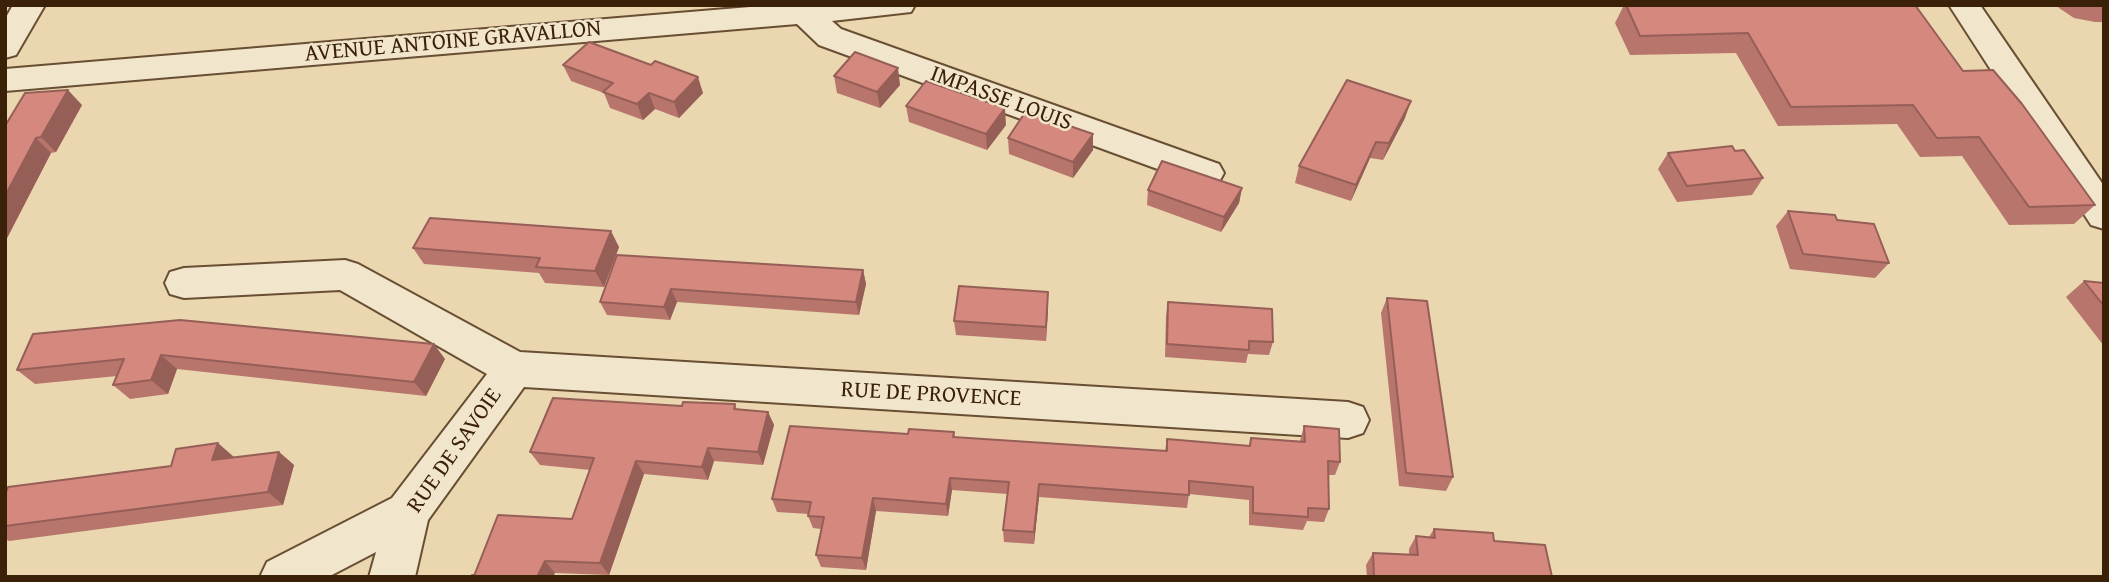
<!DOCTYPE html>
<html>
<head>
<meta charset="utf-8">
<style>
	body { margin:0 }
	#map { position:relative; width:2109px; height:582px; overflow:hidden; background:#ead7af; font-family:"Gentium Book Plus",serif }
	canvas { display:block }
	.frame { position:absolute; inset:0; border:7px solid #3c2109; pointer-events:none }
</style>
</head>
<body>
<div id="map">
<canvas width="2109" height="582"></canvas>
<div class="frame"></div>
</div>
<script>
const c = document.querySelector('canvas').getContext('2d');
c.lineJoin = 'round';
function strokePath(path, color, width, dash) { c.strokeStyle = color; c.lineWidth = width; c.lineCap = dash ? 'butt' : 'round'; c.setLineDash(dash || []); c.stroke(path); }
function paint(path, color) { c.fillStyle = color; c.fill(path, 'evenodd'); }
function write(font, color, halo, rows, align = 'center') {
  c.font = font + ' "Gentium Book Plus",serif'; c.lineWidth = 5; c.setLineDash([]); c.textBaseline = 'middle'; c.strokeStyle = halo; c.fillStyle = color; for (const [text, x, y, turn = 0] of rows) {
    c.save(); c.translate(x, y); c.rotate((+turn || 0) * Math.PI / 180); c.textAlign = isNaN(turn) ? turn : align; if (halo) c.strokeText(text, 0, 0); c.fillText(text, 0, 0); c.restore();
  }
}
const minor = new Path2D(`
	M13,5H45L16,55L5,58V19Z
	M774,5H915L911,12L832,21L841,29L1219,164L1224,173L1219,182L1206,186L1193,182L819,45L797,24L5,91V69Z
	M1949,5H1980L2104,186V229L2091,225Z
	M345,260L358,264L520,352L1348,402L1363,407L1369,420L1363,433L1348,438L524,387L428,520L415,577H369L376,552L328,577H260L267,562L392,498L487,374L340,290L184,298L170,294L165,283L170,272L184,268Z`);
strokePath(minor, '#684e32', 4);
paint(minor, '#f1e5cb');
paint(new Path2D(`
	M1624,5H1915L1963,71L2095,205L2074,224L2009,225L1962,156L1920,157L1897,124L1778,126L1736,53L1630,55L1615,23Z
	M2057,5H2104V22H2095L2074,18L2059,8Z
	M563,65L703,93L679,118L655,109L643,120L610,108L604,93L571,81Z
	M834,76L900,85L880,108L837,93Z
	M82,105L56,152L51,153L5,242V126Z
	M906,106L1006,125L987,150L909,122Z
	M1405,118L1383,160L1370,158L1351,201L1295,183L1299,166Z
	M1093,134V150L1073,178L1009,154L1008,138Z
	M1735,151L1763,178L1752,195L1677,202L1658,169L1668,153Z
	M1242,188L1239,203L1221,232L1147,205L1148,190Z
	M1788,211L1837,220L1889,263L1875,278L1790,269L1776,226Z
	M619,247L604,287L545,283L539,273L424,264L413,248Z
	M617,255L863,270L866,284L859,315L677,302L670,320L607,315L600,302Z
	M2084,281L2104,283V346L2066,297Z
	M1387,298L1453,477L1446,491L1399,486L1381,313Z
	M1168,302L1273,342L1269,355L1248,354L1246,363L1165,357L1166,316Z
	M1048,307L1046,341L956,335L954,321Z
	M33,334L445,359L426,396L177,369L168,394L130,399L113,385L117,376L35,384L17,370Z
	M735,404L737,410L768,412L774,425L763,465L714,461L708,480L644,474L609,575L555,573L474,576L572,519L590,470L540,465L530,452L682,406Z
	M1304,426L1340,462L1335,475H1328L1329,509L1324,522L1307,521L1303,530L1249,525V500L1189,494L1187,508L1039,497L1034,544L1004,542L1003,530L1007,494L952,490L948,516L876,511L866,570L821,567L816,555L821,529L813,528L808,516L809,514L777,512L772,499L908,434L954,432L955,437L1165,451L1167,439L1249,446L1251,438L1300,441Z
	M279,452L294,465L283,505L9,541L5,539V494L234,457V458Z
	M1434,529L1494,541L1552,577H1367L1366,565L1373,553L1409,555V549L1416,536L1429,537Z`), '#b7756c');
paint(new Path2D(`
	M898,68L900,85L880,108L877,92Z
	M698,77L703,93L679,118L674,102Z
	M68,90L82,105L56,152L41,137Z
	M649,93L655,109L643,120L637,104Z
	M1411,101L1405,118L1383,160L1389,143Z
	M1005,108L1006,125L987,150L986,134Z
	M1093,134V150L1073,178V162Z
	M36,138L51,153L5,242V196Z
	M1376,142L1370,158L1351,201L1356,185Z
	M1242,188L1239,203L1221,232L1224,217Z
	M611,231L619,247L604,287L595,271Z
	M863,270L866,284L859,315L856,302Z
	M671,289L677,302L670,320L664,307Z
	M1048,292V307L1046,341V327Z
	M434,344L445,359L426,396L414,382Z
	M161,355L177,369L168,394L151,380Z
	M768,412L774,425L763,465L758,452Z
	M218,443L234,457L228,474L212,460Z
	M708,448L714,461L708,480L702,467Z
	M279,452L294,465L283,505L268,492Z
	M636,461L644,474L609,575L600,563Z
	M950,478L952,490L948,516L946,504Z
	M1039,484V497L1034,544V532Z
	M873,498L876,511L866,570L862,558Z
	M545,561L555,573L553,577H537Z`), '#955f58');
const building = new Path2D(`
	M1626,5H1915L1963,71L1993,70L2022,104L2095,205L2029,207L1979,137L1937,138L1913,105L1791,107L1748,33L1640,36Z
	M589,42L651,65L655,61L698,77L674,102L649,93L637,104L603,92L613,83L563,65Z
	M855,52L898,68L877,92L834,76Z
	M1347,80L1411,101L1389,143L1376,142L1356,185L1299,166Z
	M926,81L1005,108L986,134L906,106Z
	M68,90L41,137L36,138L5,196V126L25,93Z
	M1026,111L1093,134L1073,162L1008,138Z
	M1732,146L1735,151L1744,150L1763,178L1687,186L1668,153Z
	M1162,161L1242,188L1224,217L1148,190Z
	M1788,211L1835,215L1837,220L1874,224L1889,263L1803,254Z
	M430,218L611,231L595,271L536,267L540,258L413,248Z
	M617,255L863,270L856,302L671,289L664,307L600,302Z
	M2084,281L2104,283V306Z
	M959,286L1048,292L1046,327L954,321Z
	M1387,298L1427,301L1453,477L1406,473Z
	M1168,302L1272,309L1273,342L1249,341V350L1167,344Z
	M180,320L434,344L414,382L161,355L151,380L113,385L124,359L17,370L33,334Z
	M553,398L682,406L683,402L735,404L734,409L768,412L758,452L708,448L702,467L636,461L600,563L545,561L537,577H471L472,575L474,576L498,515L572,519L594,458L530,452Z
	M790,426L908,434L909,429L954,432L953,437L1167,451V439L1250,446L1251,438L1305,442L1304,426L1339,429L1340,462L1328,461L1329,509L1308,508V517L1253,513V487L1189,481V495L1039,484L1034,532L1003,530L1009,482L950,478L946,504L873,498L862,558L816,555L824,517L808,516L811,502L772,499Z
	M218,443L212,460L279,452L268,492L5,526V494L8,487L171,466L176,449Z
	M1434,529L1493,533L1494,541L1545,545L1552,577H1374L1373,553L1418,555L1416,536L1435,538Z`);
paint(building, '#d5887e');
strokePath(building, '#955f58', 2);
write('23px', '#3c2109', '#f1e5cb', [
	["AVENUE ANTOINE GRAVALLON",453,42,-5],
	["IMPASSE LOUIS",1001,99,20],
	["RUE DE PROVENCE",931,395,3],
	["RUE DE SAVOIE",455,451,-55]
]);
</script>
</body>
</html>
